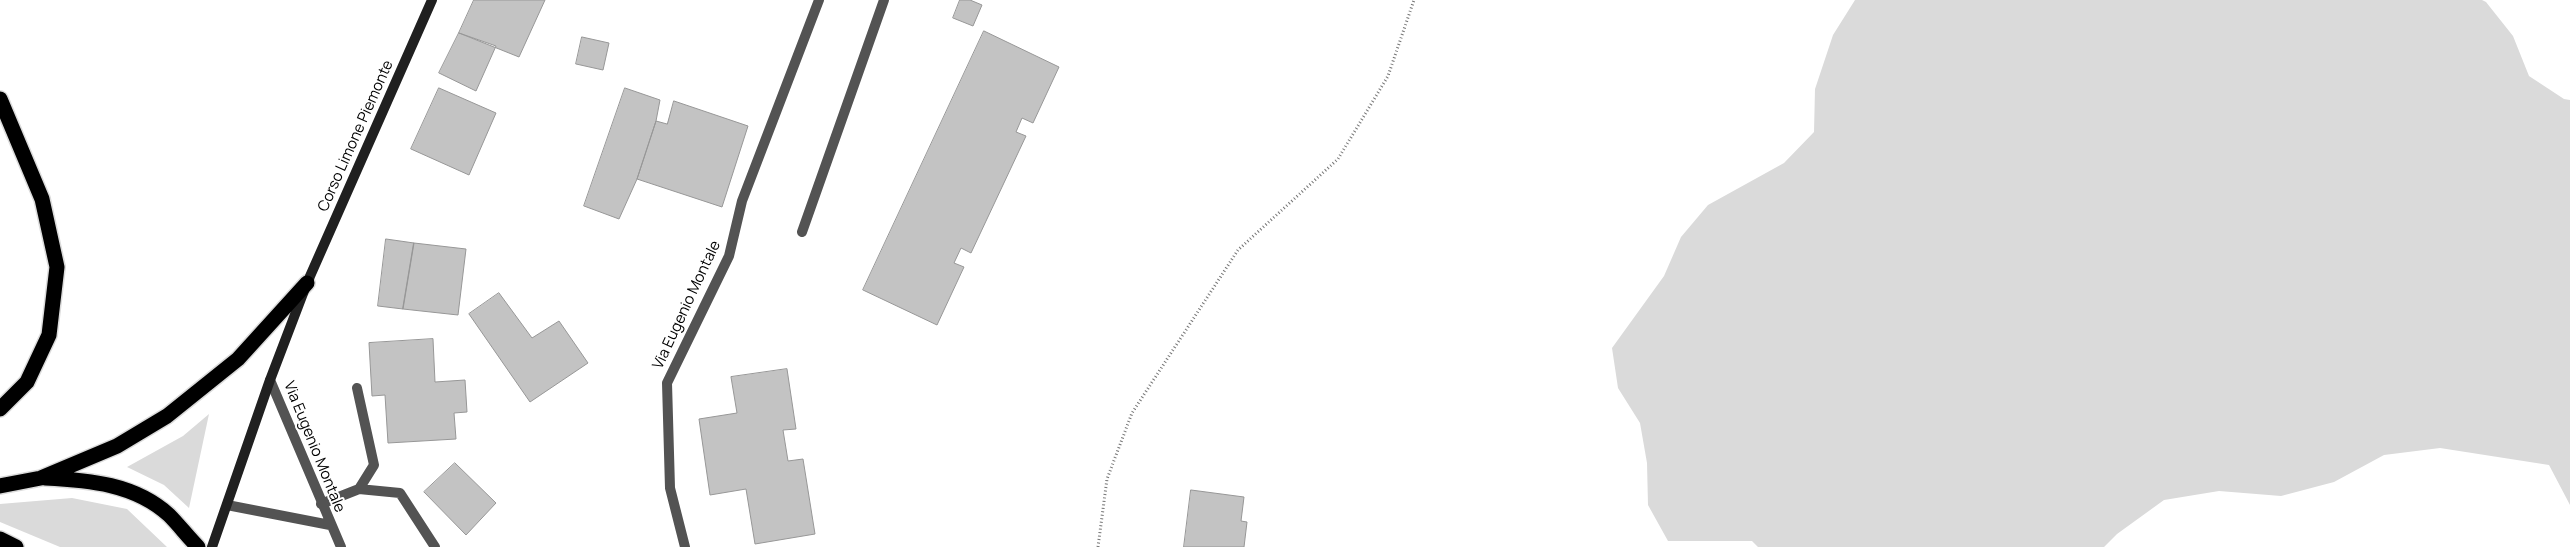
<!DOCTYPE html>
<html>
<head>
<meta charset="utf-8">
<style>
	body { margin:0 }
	canvas { display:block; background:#fff }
</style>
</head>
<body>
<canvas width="2570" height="547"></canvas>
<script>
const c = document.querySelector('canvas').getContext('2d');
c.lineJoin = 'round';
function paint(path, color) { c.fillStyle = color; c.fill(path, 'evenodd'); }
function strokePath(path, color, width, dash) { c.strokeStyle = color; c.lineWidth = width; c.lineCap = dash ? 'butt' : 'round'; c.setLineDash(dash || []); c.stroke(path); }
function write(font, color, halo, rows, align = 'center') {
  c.font = font + ' Manrope,sans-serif'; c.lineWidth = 4; c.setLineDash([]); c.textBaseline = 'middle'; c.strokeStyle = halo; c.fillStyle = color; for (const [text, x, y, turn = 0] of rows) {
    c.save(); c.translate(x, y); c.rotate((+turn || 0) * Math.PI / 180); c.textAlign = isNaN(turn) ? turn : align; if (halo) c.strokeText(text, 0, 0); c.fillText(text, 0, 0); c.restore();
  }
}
paint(new Path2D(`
	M1855,0H2482L2486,2L2513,36L2529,76L2564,99L2570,100V505L2549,465L2440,448L2384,455L2334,482L2281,496L2219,491L2164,500L2117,534L2104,547H1758L1752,541H1668L1648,505L1647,463L1640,423L1618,388L1612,348L1664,276L1681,237L1708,205L1784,163L1814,132L1815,89L1833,35Z
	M209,414L189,508L164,485L127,467L183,436Z
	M72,498L127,509L167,547H60L0,522V504Z`), '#dadada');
const building = new Path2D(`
	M474,0H545L519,57L459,33Z
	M960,0H970L982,5L973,26L953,18Z
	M984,31L1059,67L1033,123L1022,118L1016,132L1026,136L971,253L961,248L954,263L964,267L937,325L863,290Z
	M459,33L496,46L476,91L439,73Z
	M582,37L609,43L603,70L576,64Z
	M439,88L496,113L469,175L411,149Z
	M625,88L660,100L656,121L637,179L619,219L584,206Z
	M674,101L748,126L722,207L637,179L656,121L667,124Z
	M386,239L414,243L403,309L378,306Z
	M414,243L466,249L458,315L403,309Z
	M499,293L532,338L559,321L588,363L530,402L469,314Z
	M433,339L435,382L465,380L467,412L454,413L456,439L388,443L385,395L372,396L369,343Z
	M787,369L796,429L783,430L788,461L803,459L815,534L755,544L746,489L710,495L699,419L737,413L731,377Z
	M455,463L496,503L466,535L424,492Z
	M1191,490L1244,497L1241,521L1247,522L1244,547H1184Z`);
paint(building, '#c3c3c3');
strokePath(building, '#979797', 1);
const highway = new Path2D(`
	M0,99L42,199L57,267L49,335L27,382L0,409
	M45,478C89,480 135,484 169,515C179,525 188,537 198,547
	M0,486L41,478L117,446L167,416L238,359L307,283
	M0,539L16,547`);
strokePath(highway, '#dbdbdb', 18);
strokePath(new Path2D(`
	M1098,547L1107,479L1132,413L1238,250L1338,159L1388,76L1414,0`), '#757575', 3, [1, 2.5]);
strokePath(new Path2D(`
	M357,388L374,465L359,489
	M321,504L359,489L400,493L435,547`), '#535353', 10);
strokePath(new Path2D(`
	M802,232L884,0
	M270,380L341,547
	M227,505L330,525
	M685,547L670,488L667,383L729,256L742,201L819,0`), '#535353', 10);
strokePath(new Path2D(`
	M212,547L270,380L307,283L432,0`), '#202020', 10);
strokePath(highway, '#000', 15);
write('15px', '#000', '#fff', [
	["Corso Limone Piemonte",356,136,-66],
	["Via Eugenio Montale",687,305,-65],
	["Via Eugenio Montale",314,447,68]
]);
</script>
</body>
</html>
